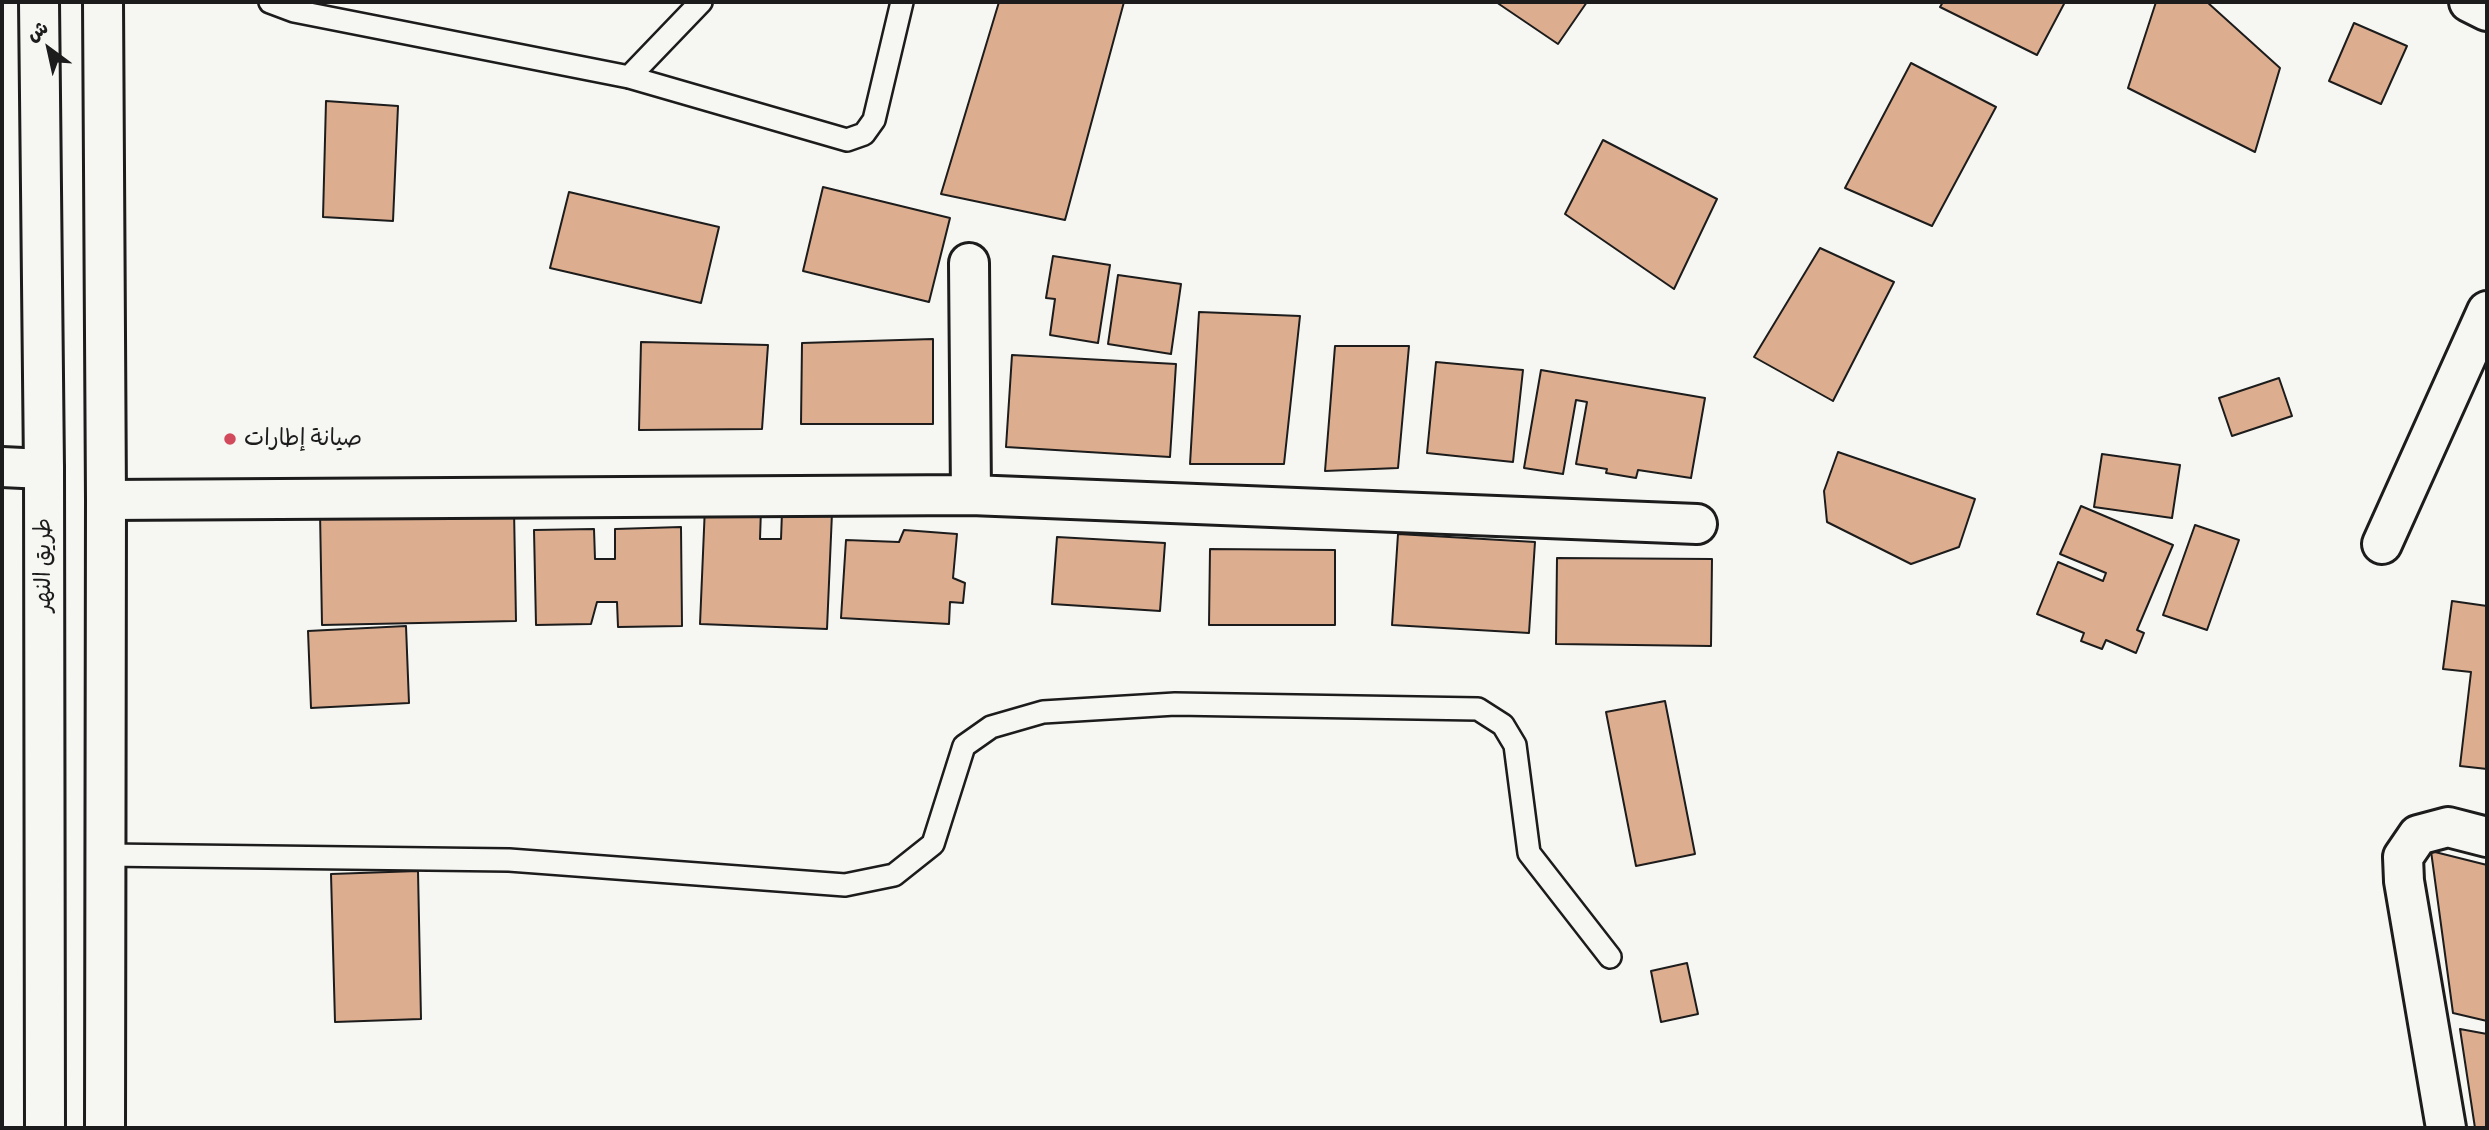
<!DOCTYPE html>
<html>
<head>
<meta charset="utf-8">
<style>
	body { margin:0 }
	#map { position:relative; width:2489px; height:1130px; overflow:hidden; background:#f6f6f2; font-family:Itim,"Playpen Sans Arabic",sans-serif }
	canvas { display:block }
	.frame { position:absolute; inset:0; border:4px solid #1c1c1c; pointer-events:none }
	.north { position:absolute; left:14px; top:14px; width:70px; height:70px; -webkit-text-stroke:5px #f6f6f2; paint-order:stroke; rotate:327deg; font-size:19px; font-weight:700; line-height:28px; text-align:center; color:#1c1c1c }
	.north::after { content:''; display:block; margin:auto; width:24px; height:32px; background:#1c1c1c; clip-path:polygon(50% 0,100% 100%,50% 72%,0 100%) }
</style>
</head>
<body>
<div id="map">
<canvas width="2489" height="1130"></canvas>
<div class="frame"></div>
<div class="north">ش</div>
</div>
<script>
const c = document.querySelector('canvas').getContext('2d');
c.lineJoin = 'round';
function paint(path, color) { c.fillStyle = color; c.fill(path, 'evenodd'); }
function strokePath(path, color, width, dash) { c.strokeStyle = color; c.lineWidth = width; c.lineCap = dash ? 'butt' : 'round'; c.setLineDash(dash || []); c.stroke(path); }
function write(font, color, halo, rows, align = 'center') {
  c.font = font + ' Itim,"Playpen Sans Arabic",sans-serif'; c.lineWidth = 7; c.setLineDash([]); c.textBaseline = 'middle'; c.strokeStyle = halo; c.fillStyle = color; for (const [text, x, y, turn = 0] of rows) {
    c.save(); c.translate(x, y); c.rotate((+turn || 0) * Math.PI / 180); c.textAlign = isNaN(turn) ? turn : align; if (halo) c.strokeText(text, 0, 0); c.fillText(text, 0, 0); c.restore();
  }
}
const building = new Path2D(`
	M999,2H1124L1065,220L941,194Z
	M1496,2H1587L1558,44Z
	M1943,2H2065L2037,55L1940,7Z
	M2156,2H2207L2280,68L2255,152L2128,88Z
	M2354,23L2407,46L2381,104L2329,81Z
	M1911,63L1996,107L1932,226L1845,188Z
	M326,101L398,106L393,221L323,217Z
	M1603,140L1717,199L1674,289L1565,214Z
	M823,187L950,218L929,302L803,271Z
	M569,192L719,227L701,303L550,268Z
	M1820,248L1894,282L1833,401L1754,357Z
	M1053,256L1110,265L1098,343L1050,335L1055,299L1046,298Z
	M1118,275L1181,284L1171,354L1108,344Z
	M1199,312L1300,316L1284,464H1190Z
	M933,339V424H801L802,343Z
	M641,342L768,345L762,429L639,430Z
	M1335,346H1409L1398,468L1325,471Z
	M1012,355L1176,364L1170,457L1006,447Z
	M1436,362L1523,370L1513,462L1427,453Z
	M1541,370L1705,398L1691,478L1638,470L1636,478L1606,473L1607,469L1576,464L1587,402L1576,400L1563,474L1524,468Z
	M2279,378L2292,416L2232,436L2219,398Z
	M1838,452L1975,499L1959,547L1911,564L1827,522L1824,491Z
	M2102,454L2180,465L2172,518L2094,507Z
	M705,506L761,509L760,539H781L782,512L832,513L827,629L700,624Z
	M2081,506L2173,545L2137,630L2144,633L2136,653L2106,640L2102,649L2081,641L2084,633L2037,614L2058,562L2103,581L2106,573L2060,554Z
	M514,509L516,621L322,625L320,512Z
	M2195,525L2239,540L2207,630L2163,615Z
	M681,527L682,626L618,627L617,602H597L591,624L536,625L534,530L594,529L595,559H615V529Z
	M904,530L957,534L953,578L965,583L963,603L950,602L949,624L841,618L846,540L899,542Z
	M1398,534L1535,542L1529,633L1392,625Z
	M1057,537L1165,543L1160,611L1052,604Z
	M1210,549L1335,550V625H1209Z
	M1557,558L1712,559L1711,646L1556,644Z
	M2452,601L2487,606V769L2460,766L2471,672L2443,669Z
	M406,626L409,703L311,708L308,631Z
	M1665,701L1695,854L1636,866L1606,712Z
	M2431,851L2487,865V1021L2453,1013Z
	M418,871L421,1019L335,1022L331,874Z
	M1687,963L1698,1014L1661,1022L1651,971Z
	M2460,1029L2487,1034V1128H2475Z`);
paint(building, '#ddad8f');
strokePath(building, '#1c1c1c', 2);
const lane = new Path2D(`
	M270,2L294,11L629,77L847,140L864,134L874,120L902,2
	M629,77L701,2
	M106,855L509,860L845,885L894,875L933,844L964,746L991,727L1043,712L1175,704L1478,709L1503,725L1515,745L1529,853L1610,957`);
const street = new Path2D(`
	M2469,2L2487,11
	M969,263L971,495
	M2,467L44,469
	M106,500L971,495L1697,524
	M2382,544L2487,311
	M2446,1128L2404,881L2403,857L2418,835L2448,827L2487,837`);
const primary = new Path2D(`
	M39,2L44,469L45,1128
	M103,2L106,500L105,1128`);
strokePath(lane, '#1c1c1c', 26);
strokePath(street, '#1c1c1c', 44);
strokePath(primary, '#1c1c1c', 44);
strokePath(lane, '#f6f6f2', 21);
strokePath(street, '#f6f6f2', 38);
strokePath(primary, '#f6f6f2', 38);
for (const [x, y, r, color] of [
	[230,439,7,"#d1495b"]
]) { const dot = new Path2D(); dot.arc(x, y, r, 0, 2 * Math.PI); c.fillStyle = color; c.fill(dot); strokePath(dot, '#f6f6f2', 2.5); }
write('23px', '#1c1c1c', '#f6f6f2', [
	["صيانة إطارات",244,439]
], 'left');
write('23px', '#1c1c1c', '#f6f6f2', [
	["طريق النهر",44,565,-90]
]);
</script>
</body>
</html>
